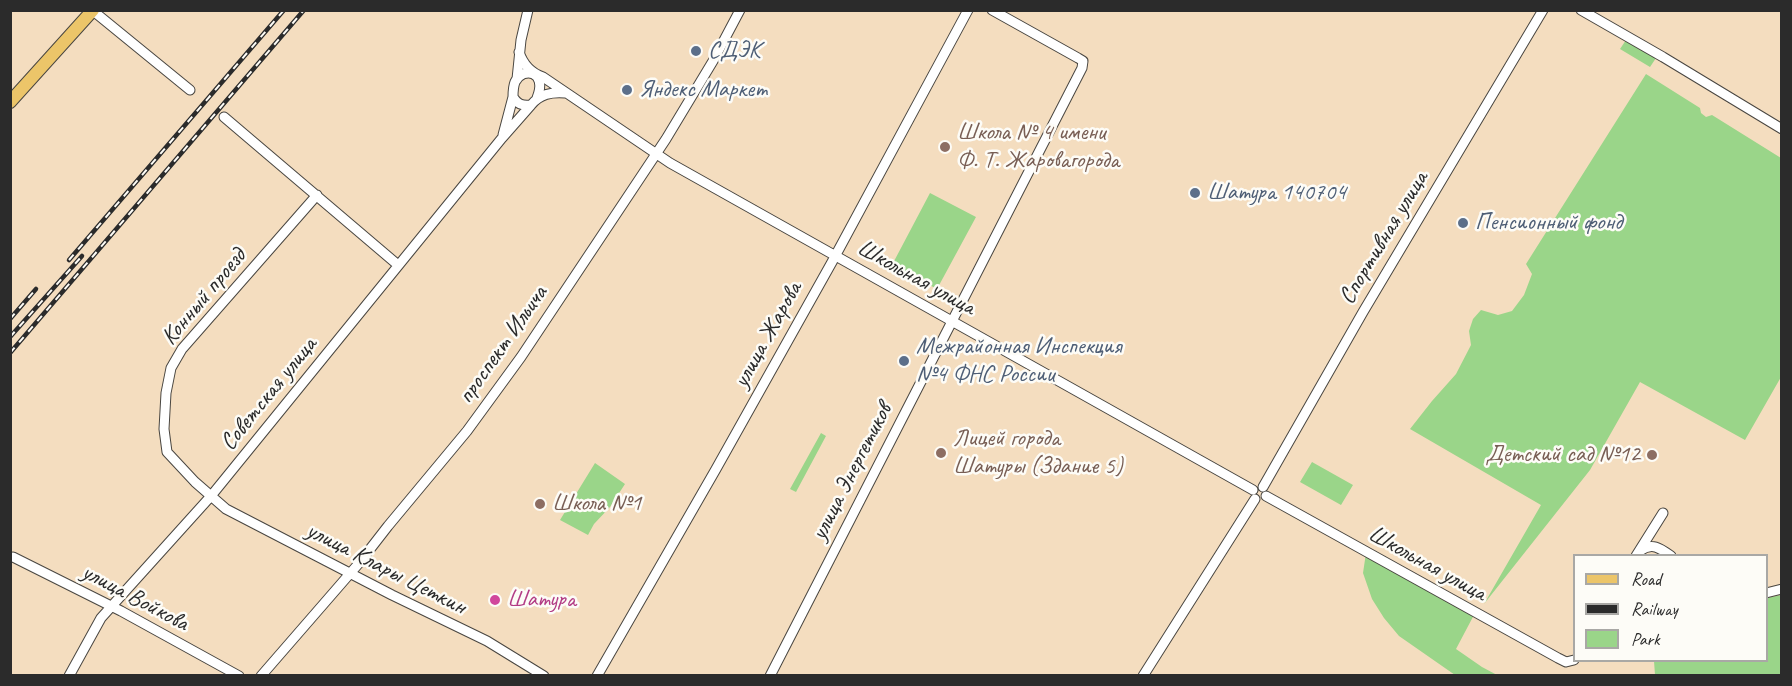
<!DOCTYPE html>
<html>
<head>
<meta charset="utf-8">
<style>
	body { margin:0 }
	#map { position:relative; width:1792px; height:686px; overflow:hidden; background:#f4ddbf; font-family:Caveat,sans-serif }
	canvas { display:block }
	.frame { position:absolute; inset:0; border:12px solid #2b2b2b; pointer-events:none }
	.legend { position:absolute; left:1573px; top:554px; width:195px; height:108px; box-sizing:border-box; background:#fdfcf7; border:2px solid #a9a8a5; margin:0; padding:8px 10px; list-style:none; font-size:18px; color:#2b2b2b }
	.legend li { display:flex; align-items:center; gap:12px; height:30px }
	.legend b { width:30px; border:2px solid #a9a8a5 }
</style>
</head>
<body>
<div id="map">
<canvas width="1792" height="686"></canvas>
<div class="frame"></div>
<ul class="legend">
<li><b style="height:8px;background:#ecc569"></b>Road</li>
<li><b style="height:8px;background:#2b2b2b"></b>Railway</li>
<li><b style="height:16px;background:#9ad589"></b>Park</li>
</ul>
</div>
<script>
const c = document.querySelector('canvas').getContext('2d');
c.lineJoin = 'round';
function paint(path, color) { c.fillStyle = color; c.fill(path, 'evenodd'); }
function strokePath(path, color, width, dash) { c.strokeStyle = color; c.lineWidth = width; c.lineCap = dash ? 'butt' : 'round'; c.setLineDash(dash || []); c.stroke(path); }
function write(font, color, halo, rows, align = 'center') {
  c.font = font + ' Caveat,sans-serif'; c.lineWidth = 5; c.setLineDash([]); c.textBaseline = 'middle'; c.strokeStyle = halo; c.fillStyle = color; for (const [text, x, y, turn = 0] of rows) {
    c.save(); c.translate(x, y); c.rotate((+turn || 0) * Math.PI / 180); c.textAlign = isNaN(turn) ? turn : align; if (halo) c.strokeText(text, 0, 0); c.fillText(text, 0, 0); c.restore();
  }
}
paint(new Path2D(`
	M1626,40L1656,58L1650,67L1620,49Z
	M1646,74L1700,108L1701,113L1706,117L1712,115L1781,158V377L1745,440L1640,382L1590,470L1484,604L1541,505L1410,429L1432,401L1456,374L1471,345L1469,331L1473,319L1481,310L1498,315L1512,311L1524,295L1532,274L1526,264Z
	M930,193L976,217L937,289L892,265Z
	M821,433L826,436L796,492L790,489Z
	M1312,462L1353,485L1341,505L1300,482Z
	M595,463L625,484L610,507L594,524L588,535L560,520Z
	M1366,553L1475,613L1456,649L1482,667L1497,675H1455L1399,636L1384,618L1372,599L1363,573Z
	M1781,595V675H1655L1654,661L1766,660L1767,598Z`), '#9ad589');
const minor = new Path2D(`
	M92,10L190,90
	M1581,10L1663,57L1782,129
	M519,52C523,64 531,73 543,77L670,163L1253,490
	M517,79L521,40L528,10
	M537,98C548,71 523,66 515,82C513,87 513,92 513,97C518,104 521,106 531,105C540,94 551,92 565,93
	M224,117L398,265
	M503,135L513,97
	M317,195L182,349L171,368L166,393L164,429L167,452L195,482L226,509L392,595L487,641L544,676
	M1263,487L1363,312L1543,10
	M1266,496L1558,658L1566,662L1574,660
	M1640,551C1652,542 1660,548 1671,556
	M1636,556L1663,513
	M13,557L121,611L239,676
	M1766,593L1782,589
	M69,676L101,618L211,496L502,138L531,105
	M261,676L360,562L388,526L467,431L521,357L666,139L713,61L740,10
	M597,676L716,469L832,262L968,10
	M770,676L1082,68L1083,61L1078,58L992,10
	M1143,676L1255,499`);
const major = new Path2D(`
	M10,102L93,10`);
strokePath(minor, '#494641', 11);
strokePath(major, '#494641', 14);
strokePath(minor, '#fff', 9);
strokePath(major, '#ecc569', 12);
const rail = new Path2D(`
	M69,260L284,10
	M10,319L36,289
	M10,337L82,256
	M10,353L304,10`);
strokePath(rail, '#2b2b2b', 4.5);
strokePath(rail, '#fdfcf7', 2, [7]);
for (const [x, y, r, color] of [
	[696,51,6,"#5c6f8a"],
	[627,90,6,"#5c6f8a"],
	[945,147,6,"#8d6e63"],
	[1195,193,6,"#5c6f8a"],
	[1463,223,6,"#5c6f8a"],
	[904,361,6,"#5c6f8a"],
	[941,453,6,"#8d6e63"],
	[1652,455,6,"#8d6e63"],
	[540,504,6,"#8d6e63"],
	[495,600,6,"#d1479c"]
]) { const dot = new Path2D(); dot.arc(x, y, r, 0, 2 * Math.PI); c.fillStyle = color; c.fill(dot); strokePath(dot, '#fdfcf7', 2); }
write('24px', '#4e5e75', '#fdfcf7', [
	["СДЭК",708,51],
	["Яндекс Маркет",639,90],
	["Шатура 140704",1207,193],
	["Пенсионный фонд",1475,223],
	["Межрайонная Инспекция",916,347],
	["№4 ФНС России",916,375]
], 'left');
write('24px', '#785e54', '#fdfcf7', [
	["Школа № 4 имени",957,133],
	["Ф. Т. Жаровагорода",957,161],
	["Лицей города",953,439],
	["Шатуры (Здание 5)",953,467],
	["Детский сад №12",1640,455,"right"],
	["Школа №1",552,504]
], 'left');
write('24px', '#2b2b2b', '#fdfcf7', [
	["Спортивная улица",1384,238,-59],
	["Школьная улица",916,278,29],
	["Конный проезд",204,297,-50],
	["улица Жарова",768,335,-61],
	["проспект Ильича",503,345,-55],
	["Советская улица",269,394,-51],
	["улица Энергетиков",852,472,-63],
	["Школьная улица",1427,564,29],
	["улица Клары Цеткин",386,569,27],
	["улица Войкова",135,598,28]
]);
write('24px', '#b23c85', '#fdfcf7', [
	["Шатура",507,600]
], 'left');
</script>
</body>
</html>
